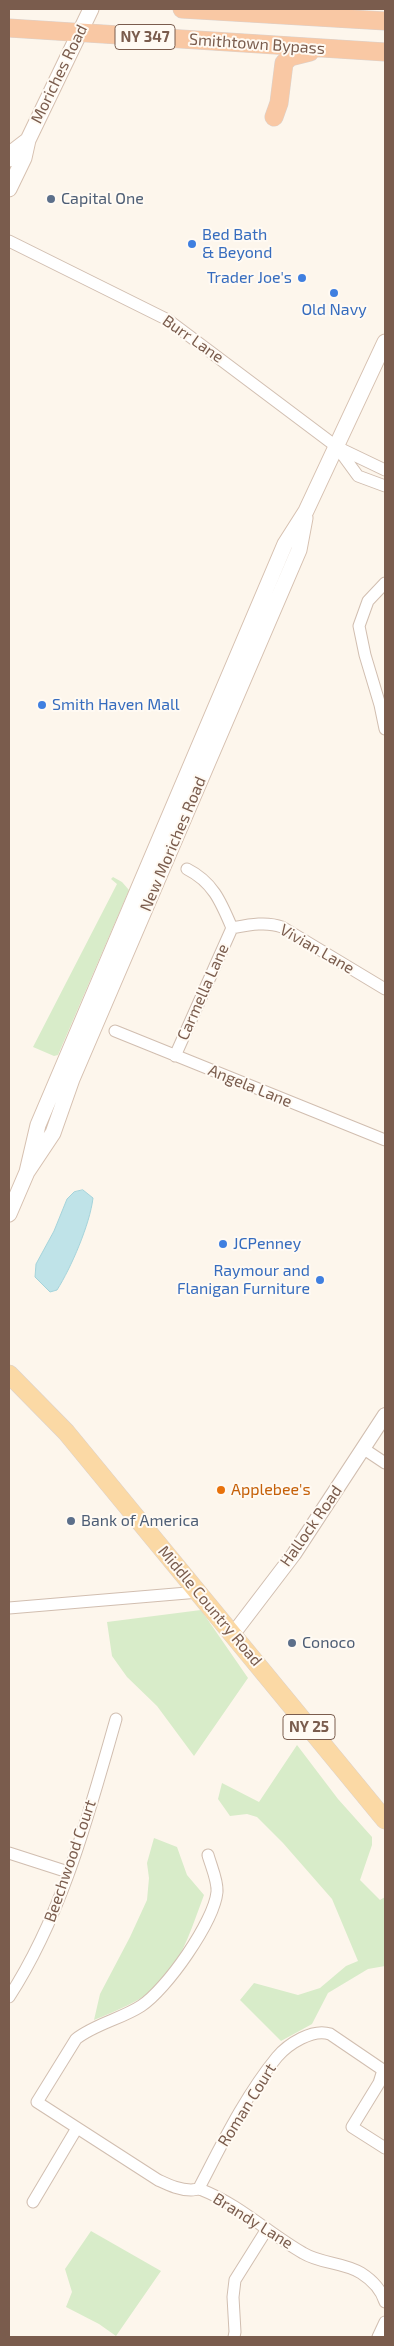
<!DOCTYPE html>
<html>
<head>
<meta charset="utf-8">
<style>
	body { margin:0 }
	#map { position:relative; width:394px; height:2346px; overflow:hidden; background:#fdf6ec; font-family:"Exo 2",sans-serif }
	canvas { display:block }
	.frame { position:absolute; inset:0; border:10px solid #7a5c4d; pointer-events:none }
</style>
</head>
<body>
<div id="map">
<canvas width="394" height="2346"></canvas>
<div class="frame"></div>
</div>
<script>
const c = document.querySelector('canvas').getContext('2d');
c.lineJoin = 'round';
function paint(path, color) { c.fillStyle = color; c.fill(path, 'evenodd'); }
function strokePath(path, color, width, dash) { c.strokeStyle = color; c.lineWidth = width; c.lineCap = dash ? 'butt' : 'round'; c.setLineDash(dash || []); c.stroke(path); }
function write(font, color, halo, rows, align = 'center') {
  c.font = font + ' "Exo 2",sans-serif'; c.lineWidth = 4; c.setLineDash([]); c.textBaseline = 'middle'; c.strokeStyle = halo; c.fillStyle = color; for (const [text, x, y, turn = 0] of rows) {
    c.save(); c.translate(x, y); c.rotate((+turn || 0) * Math.PI / 180); c.textAlign = isNaN(turn) ? turn : align; if (halo) c.strokeText(text, 0, 0); c.fillText(text, 0, 0); c.restore();
  }
}
paint(new Path2D(`
	M113,877L122,882L129,890L58,1055L54,1056L33,1047L117,884L111,879Z
	M201,1610L248,1678L194,1756L157,1706L127,1677L112,1656L107,1622Z
	M297,1745L338,1799L372,1837V1845L360,1880L380,1900L385,1897V1966L368,1969L328,1993L312,2024L281,2041L240,2000L254,1983L298,1995L320,1988L346,1966L358,1961L332,1899L283,1843L257,1817L247,1814L230,1816L218,1799L222,1783L259,1802Z
	M154,1838L177,1847L187,1875L204,1895C193,1924 184,1955 164,1979C149,1998 116,2011 94,2020L100,1994L130,1937L147,1900L149,1878L147,1863Z
	M91,2231L161,2271L116,2336L99,2324L66,2307L72,2292L65,2269Z`), '#d8ecc9');
const water = new Path2D(`
	M83,1190L93,1198C90,1224 71,1268 57,1290L50,1292L35,1277L36,1264L54,1231L67,1199L74,1192Z`);
paint(water, '#bfe3e8');
strokePath(water, '#a5d3da', 1);
const minor = new Path2D(`
	M9,241L168,320L337,447L385,470
	M339,450L358,476L385,486
	M385,583L368,601L359,626L365,655L380,705L385,729
	M187,869C213,882 221,902 232,928C248,925 266,921 282,927L385,989
	M115,1031L385,1140
	M175,1056L232,928
	M364,1449L385,1463
	M9,1608L199,1592
	M9,1853L68,1872
	M208,1855C211,1866 218,1881 217,1892C214,1922 166,1990 141,2006C121,2019 95,2024 76,2039L37,2102L158,2180C169,2185 179,2190 191,2190C196,2190 198,2188 202,2190C240,2205 268,2233 303,2253C321,2264 343,2262 361,2273C372,2280 381,2289 385,2302
	M9,1997C63,1914 89,1813 116,1719
	M199,2188C222,2144 245,2096 277,2057C288,2044 313,2028 330,2034L383,2070L379,2083L352,2127L385,2148
	M33,2202L77,2128
	M234,2337L235,2332L233,2297L235,2280L267,2229
	M378,2337L385,2322`);
const tertiary = new Path2D(`
	M233,1634L294,1554L385,1415`);
const secondary = new Path2D(`
	M9,159L11,153L28,140
	M9,189L24,158L28,140L91,9
	M27,1172L38,1125L285,544L306,511L385,342
	M9,1214L27,1172L53,1133L72,1079L299,550L305,518`);
const primary = new Path2D(`
	M9,1374L66,1432L385,1820`);
const trunk = new Path2D(`
	M182,9L385,21
	M9,28L385,52
	M274,117L279,103L284,63L290,57L310,52`);
strokePath(minor, '#d1beb0', 13);
strokePath(tertiary, '#d1beb0', 16);
strokePath(secondary, '#d6c0b0', 17);
strokePath(primary, '#dad1cd', 19);
strokePath(trunk, '#dad1cd', 19);
strokePath(minor, '#fff', 11);
strokePath(tertiary, '#fff', 14);
strokePath(secondary, '#fff', 15);
strokePath(primary, '#fbd9a5', 18);
strokePath(trunk, '#f9c8a4', 18);
for (const [x, y, r, color] of [
	[51,199,5,"#5c6f8a"],
	[192,244,5,"#3f7fe0"],
	[302,278,5,"#3f7fe0"],
	[334,293,5,"#3f7fe0"],
	[42,705,5,"#3f7fe0"],
	[223,1244,5,"#3f7fe0"],
	[320,1280,5,"#3f7fe0"],
	[221,1490,5,"#e8710a"],
	[71,1521,5,"#5c6f8a"],
	[292,1643,5,"#5c6f8a"]
]) { const dot = new Path2D(); dot.arc(x, y, r, 0, 2 * Math.PI); c.fillStyle = color; c.fill(dot); strokePath(dot, '#fffaf3', 2); }
for (const [x, y, w] of [
	[145,37,60],
	[309,1727,52]
]) { const box = new Path2D(); box.roundRect(x - w / 2, y - 12.5, w, 25, 4); c.fillStyle = '#fffaf3'; c.fill(box); strokePath(box, '#7a5c4d', 1); }
write('bold 15px', '#7a5c4d', null, [
	["NY 347",145,37],
	["NY 25",309,1727]
]);
write('16px', '#7a5c4d', '#fffaf3', [
	["Smithtown Bypass",257,44,4],
	["Moriches Road",59,74,-64],
	["Burr Lane",193,339,35],
	["New Moriches Road",173,844,-67],
	["Vivian Lane",317,949,30],
	["Carmella Lane",203,992,-66],
	["Angela Lane",250,1086,22],
	["Hallock Road",311,1526,-55],
	["Middle Country Road",210,1606,50],
	["Beechwood Court",70,1861,-71],
	["Roman Court",247,2105,-58],
	["Brandy Lane",253,2221,32]
]);
write('16px', '#4e5e75', '#fffaf3', [
	["Capital One",61,199],
	["Bank of America",81,1521],
	["Conoco",302,1643]
], 'left');
write('16px', '#366cbe', '#fffaf3', [
	["Bed Bath",202,235],
	["& Beyond",202,253],
	["Trader Joe's",292,278,"right"],
	["Old Navy",334,310,"center"],
	["Smith Haven Mall",52,705],
	["JCPenney",233,1244],
	["Raymour and",310,1271,"right"],
	["Flanigan Furniture",310,1289,"right"]
], 'left');
write('16px', '#c56008', '#fffaf3', [
	["Applebee's",231,1490]
], 'left');
</script>
</body>
</html>
